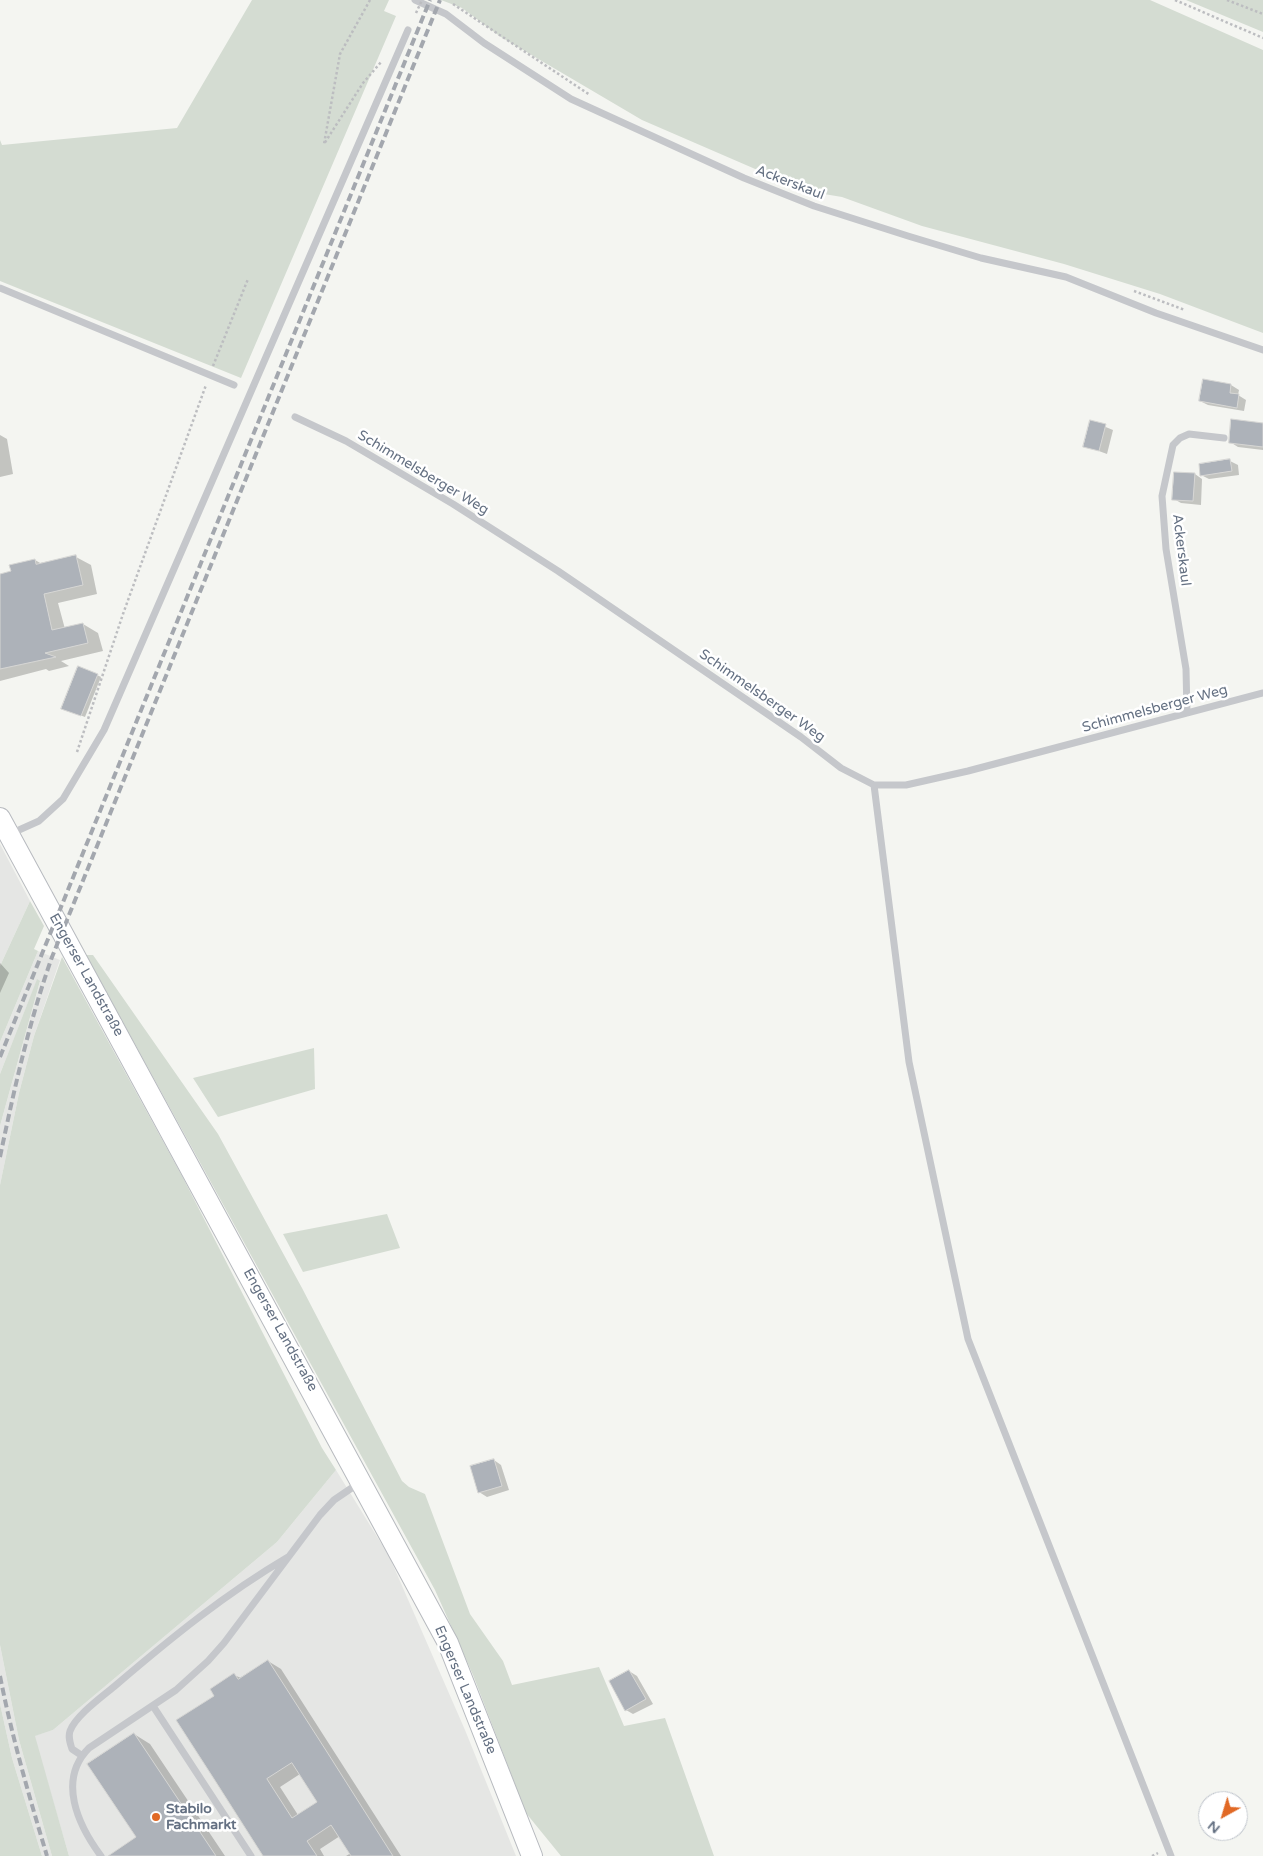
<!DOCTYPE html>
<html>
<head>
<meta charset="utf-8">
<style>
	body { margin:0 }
	#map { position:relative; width:1263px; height:1856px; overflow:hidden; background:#f4f5f1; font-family:"Varela Round",sans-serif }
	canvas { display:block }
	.north { position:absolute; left:1198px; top:1791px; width:50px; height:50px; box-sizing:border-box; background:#fff; border:1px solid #c1c6cd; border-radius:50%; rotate:219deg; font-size:14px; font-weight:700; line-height:20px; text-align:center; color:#647082 }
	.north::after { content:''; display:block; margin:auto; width:18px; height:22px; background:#e16925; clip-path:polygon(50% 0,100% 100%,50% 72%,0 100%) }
</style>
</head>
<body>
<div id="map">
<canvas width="1263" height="1856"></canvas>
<div class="north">N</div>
</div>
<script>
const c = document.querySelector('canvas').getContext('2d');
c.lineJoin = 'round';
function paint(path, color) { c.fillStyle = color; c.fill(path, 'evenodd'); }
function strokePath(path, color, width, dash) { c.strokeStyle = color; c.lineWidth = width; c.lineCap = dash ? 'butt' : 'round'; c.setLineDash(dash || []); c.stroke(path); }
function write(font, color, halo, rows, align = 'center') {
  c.font = font + ' "Varela Round",sans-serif'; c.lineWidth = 5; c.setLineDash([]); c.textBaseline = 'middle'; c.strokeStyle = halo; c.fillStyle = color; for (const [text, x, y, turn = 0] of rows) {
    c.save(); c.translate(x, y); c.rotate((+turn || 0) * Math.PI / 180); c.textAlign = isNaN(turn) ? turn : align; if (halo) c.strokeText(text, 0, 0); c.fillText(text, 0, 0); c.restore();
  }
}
paint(new Path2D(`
	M0,844L30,901L0,966Z
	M38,951L60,960L34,1036L19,1093L0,1185V1126L40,982L37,980L0,1074V1042Z
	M336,1470L389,1556L465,1730L516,1856H69L34,1736L53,1730L277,1542Z
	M0,1645L19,1740L52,1856H42L12,1758L0,1704Z`), '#e5e6e4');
paint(new Path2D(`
	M252,0H389L384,11L396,16L241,378L0,281V140L2,145L177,128Z
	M441,0H1150L1263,50V333L1160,294L1064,264L922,226L842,197L806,191L642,120L501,37L462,8Z
	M1186,0H1263V32Z
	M30,901L44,926L34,949L38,951L0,1042V966Z
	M86,955H93L218,1134L302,1288L402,1481L409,1487L425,1494L470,1614L503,1661L512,1685L599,1667L624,1726L665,1718L714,1856H561L526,1813L473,1675L435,1590Z
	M62,957L182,1176L322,1448L336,1470L277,1542L53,1730L35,1736L69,1856H52L19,1740L0,1645V1185L19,1093L34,1036Z
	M37,979L40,981L0,1126V1074Z
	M314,1048L315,1089L218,1117L193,1078Z
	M387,1214L400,1248L303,1272L283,1234Z
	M0,1704L12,1758L42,1856H0Z`), '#d4dcd2');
paint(new Path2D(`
	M1204,380L1231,385L1239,390L1238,395L1246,400L1244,411L1208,405L1200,401Z
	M1091,421L1113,430L1107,454L1085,446Z
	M1263,424V450L1238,447L1230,442Z
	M0,435L7,439L13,474L0,477Z
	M1230,461L1238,465L1239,475L1209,479L1201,475Z
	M1195,474L1202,479L1201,505L1181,503L1174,499Z
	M76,557L91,565L97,594L58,603L65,629L83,624L98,633L103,651L61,661L69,666L49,671L46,669L0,681V575L12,572L35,560L42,564Z
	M97,675L101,677L85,717L66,710Z
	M0,963L9,973L0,993Z
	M494,1460L501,1465L509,1490L487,1497L479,1492Z
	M268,1661L281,1669L401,1856H346L351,1853L340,1836L320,1849L324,1856H265L216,1696L234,1675L241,1678ZM300,1774L318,1802L298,1815L280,1787Z
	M629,1671L637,1676L653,1704L633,1714L626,1710Z
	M134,1734L150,1744L225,1856H110L137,1838Z`), '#0003');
const building = new Path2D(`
	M1203,379L1231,384L1230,393L1239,394L1237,408L1199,401Z
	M1231,419L1263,423V447L1229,443Z
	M1090,420L1106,424L1099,451L1083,447Z
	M1230,459L1232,471L1200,476L1199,464Z
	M1174,472L1195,473L1193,501L1172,500Z
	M76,555L83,585L44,594L52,630L83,623L88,643L45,653L56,657L0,669V574L11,571L9,565L35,559L36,564Z
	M78,666L98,674L81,716L61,709Z
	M494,1459L502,1486L478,1493L470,1466Z
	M268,1660L327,1752L393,1856H351L331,1825L307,1841L317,1856H263L214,1779L176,1720L214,1696L210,1689L234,1673L238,1679ZM292,1763L317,1802L292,1818L267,1779Z
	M629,1670L646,1699L625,1711L609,1681Z
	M134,1733L216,1856H108L136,1837L87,1764Z`);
paint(building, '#adb2b9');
strokePath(building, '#d6d6d4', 1);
const secondary = new Path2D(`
	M0,818L448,1643L532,1856`);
strokePath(secondary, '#b7babf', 22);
strokePath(new Path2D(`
	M370,0L340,54L324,144L363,83L382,61
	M1175,0L1263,38
	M1227,0L1263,14
	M453,4L590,95
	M1134,291L1185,310
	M213,366L248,279
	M77,752L123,614L206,385
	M1152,1856L1158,1853`), '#bcbdc0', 2.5, [2.5, 2.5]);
strokePath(new Path2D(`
	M415,0L446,14L484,43L571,99L744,178L814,206L908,236L981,258L1066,277L1156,313L1263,350
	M0,288L234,385
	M295,417L346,441L453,504L558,571L801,737L841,768L874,785H906L968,771L1263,693
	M1187,713L1186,669L1166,549L1162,496L1173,445L1180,438L1189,434L1224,438
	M874,785L909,1062L968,1339L1171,1856
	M10,834L39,821L63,799L104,730L408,30
	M153,1706L251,1856
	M81,1755L72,1749C70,1743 68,1737 70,1731C76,1715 103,1696 116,1685C171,1638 225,1594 288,1557
	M101,1856C78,1825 57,1780 89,1748L176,1690L208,1661L224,1643L320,1515L334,1500L359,1483`), '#c5c7cb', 7);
strokePath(secondary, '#fff', 20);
strokePath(new Path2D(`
	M0,1057L430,0
	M0,1157C14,1090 29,1022 52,957L440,0
	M0,1676C12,1737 29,1796 47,1856`), '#a3a7ae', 4, [8, 4]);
strokePath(new Path2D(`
	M416,13L422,0`), '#bcbdc0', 2.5, [2.5, 2.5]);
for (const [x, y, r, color] of [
	[156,1817,5,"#e16925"]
]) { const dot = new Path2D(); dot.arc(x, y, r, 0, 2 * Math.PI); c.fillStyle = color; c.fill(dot); strokePath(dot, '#fff', 2); }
write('14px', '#647082', '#fff', [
	["Ackerskaul",790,183,21],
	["Schimmelsberger Weg",423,473,31],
	["Ackerskaul",1181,550,83],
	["Schimmelsberger Weg",762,696,35],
	["Schimmelsberger Weg",1155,709,-15],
	["Engerser Landstraße",86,975,61],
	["Engerser Landstraße",280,1330,61],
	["Engerser Landstraße",465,1690,67]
]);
write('bold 14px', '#647082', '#fff', [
	["Stabilo",166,1809],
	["Fachmarkt",166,1825]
], 'left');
</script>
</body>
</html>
